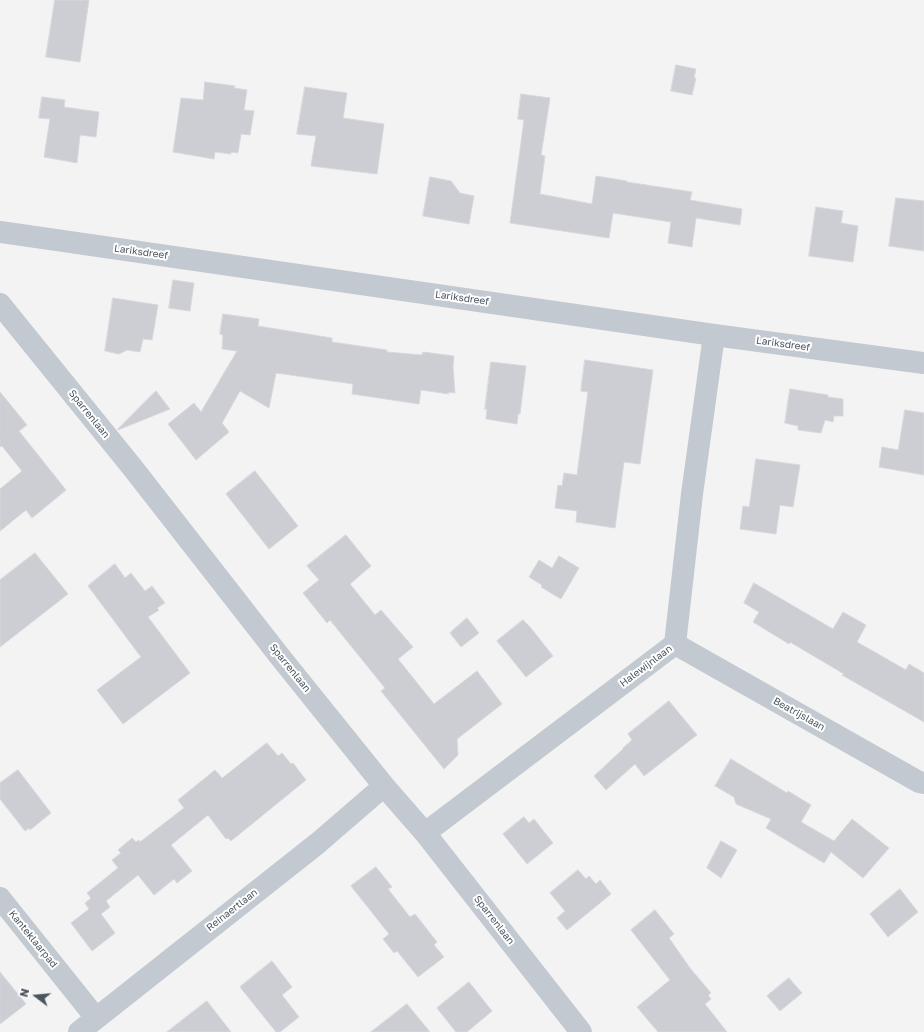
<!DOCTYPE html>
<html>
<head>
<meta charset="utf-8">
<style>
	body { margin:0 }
	#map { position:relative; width:924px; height:1032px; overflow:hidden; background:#f4f3f3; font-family:"Golos Text",sans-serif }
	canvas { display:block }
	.north { position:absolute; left:16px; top:976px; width:40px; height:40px; -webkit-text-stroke:3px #fff; paint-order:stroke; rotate:286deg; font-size:11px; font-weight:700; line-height:16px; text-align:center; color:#4b545f }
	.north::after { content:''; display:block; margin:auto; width:14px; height:18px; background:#4b545f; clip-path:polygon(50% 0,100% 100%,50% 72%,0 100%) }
</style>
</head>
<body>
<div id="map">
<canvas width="924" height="1032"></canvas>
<div class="north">N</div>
</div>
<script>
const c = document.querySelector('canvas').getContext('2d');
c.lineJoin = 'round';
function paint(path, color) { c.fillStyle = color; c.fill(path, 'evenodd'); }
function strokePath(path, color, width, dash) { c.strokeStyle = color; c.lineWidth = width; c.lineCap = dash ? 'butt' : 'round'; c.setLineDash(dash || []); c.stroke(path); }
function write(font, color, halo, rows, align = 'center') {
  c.font = font + ' "Golos Text",sans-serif'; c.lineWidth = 4; c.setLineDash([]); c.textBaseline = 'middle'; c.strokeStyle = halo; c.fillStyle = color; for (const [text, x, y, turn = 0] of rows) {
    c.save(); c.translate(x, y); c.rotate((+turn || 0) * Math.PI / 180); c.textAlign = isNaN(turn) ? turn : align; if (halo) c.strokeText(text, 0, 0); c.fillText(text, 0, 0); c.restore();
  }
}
const building = new Path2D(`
	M55,0H89L80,62L46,57Z
	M676,65L696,69L694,78H696L692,95L671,91Z
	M205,82L235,86L234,88L247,90L244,110L254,111L250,135L241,134L238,153L231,152V154L215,152L214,159L173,152L181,98L203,100Z
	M305,87L347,93L343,118L384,124L377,174L311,166L316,136L297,134Z
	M521,94L550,98L541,155L545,156L540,194L592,204L596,176L627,181V182L692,192L690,200L742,209L740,225L696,218L692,247L668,243L671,222L613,213L609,238L510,223L524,120L518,119Z
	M42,97L65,100L64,107L99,112L96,137L80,135L77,163L44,157L50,119L39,118Z
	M430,177L451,181L460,193L474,196L469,224L423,216Z
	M896,198L924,201V251L889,246Z
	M816,207L843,211L841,223L858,226L853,262L809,256Z
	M173,280L194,283L190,311L169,308Z
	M113,298L158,305L152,340L143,339L140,352L127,350L119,354L105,351Z
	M223,314L259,319L258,326L332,338V342L387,350V352L422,355L423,352L454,356L453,367L455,393L448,392L449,394L421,390L419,404L352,394L353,384L276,373L269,408L240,391L222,423L229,432L196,460L168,424L194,403L201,412L237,351L222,349L223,335L220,334Z
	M585,360L653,370L640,464L624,462L615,528L576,522L577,511L555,508L558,485L562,486L564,473L577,475L588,392L581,391Z
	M491,362L526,366L520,414H518L517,424L486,419L487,409H485Z
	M790,389L828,395V397L843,399V416H834L833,422L825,420L821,433L798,430V426L785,423Z
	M156,391L170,409L118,430V429Z
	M0,392L27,425L19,431L66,490L32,518L26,510L0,531V489L22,471L2,446L0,447Z
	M905,410L924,413V475L879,467L882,447L898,450Z
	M756,459L800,465L793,507L780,505L776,534L740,529L743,506L749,507Z
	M255,471L298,526L269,549L226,494Z
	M346,535L371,566L350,584L375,615L381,610L413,647L398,659L434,704L477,671L502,704L457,739L458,755L444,769L381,691L385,688L330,620L327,623L303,593L319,580L307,566Z
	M35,553L68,594L0,647V580Z
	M559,556L579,568L561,599L541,587L542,585L529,577L539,560L552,568Z
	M115,564L125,578L131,573L145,591L152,586L165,603L157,608L159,610L148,617L190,673L123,724L97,690L141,657L88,586Z
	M754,583L833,629L843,612L866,625L857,642L906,670L909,664L924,673V722L842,675L844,674L790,642L789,644L753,622L759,612L744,603Z
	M467,618L479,633L461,647L450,633Z
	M523,620L530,627L553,656L526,677L497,641Z
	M669,701L697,735L644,776L635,764L606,790L594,776L623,749V748L632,740L628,734Z
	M267,743L278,756L282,753L291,764L293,763L306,780L231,841L228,838L226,839L208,815L171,845L192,871L177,883L174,879L154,895L138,875L106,901L110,907L101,914L115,933L92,951L71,923L89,909L85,903L91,898L87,893L118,868L112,860L121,853L118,850L132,838L136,842L139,840L140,842L184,808L178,800L215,770L222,778Z
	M731,759L787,793L788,791L811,805L801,822L834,841L852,819L889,848L863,878L831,852L824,863L766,828L771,819L736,804L734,797L715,786Z
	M18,770L51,813L30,830L29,828L25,831L0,799V783Z
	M524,817L529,823L534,819L553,843L527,864L503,834Z
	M721,841L737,850L721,878L707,868Z
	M376,867L392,887L388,889L410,917L415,914L437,942L434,945L444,957L418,977L397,951L394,953L383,939L389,934L351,886Z
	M578,870L586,879L589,876L596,884L600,880L611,894L567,930L557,918L565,911L550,893Z
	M900,889L918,912L888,937L870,914Z
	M655,910L674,934L669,938L690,968L711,993L708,995L711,999L705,1004L727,1032H658L637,1007L670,980L631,930Z
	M272,961L292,987L282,995L299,1017L280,1032H276L240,987Z
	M0,972L26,1004L0,1024Z
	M789,978L802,993L780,1011L767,996Z
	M469,982L492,1011L467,1032H456L437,1008Z
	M207,1001L231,1032H167Z
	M407,1004L430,1032H371Z`);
paint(building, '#cdced4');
strokePath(building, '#d7d8dd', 1);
strokePath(new Path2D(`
	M0,232L714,335L924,363
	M0,304L132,467L281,658L384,786L425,833L581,1032
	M675,644L919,782L924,783
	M425,833L675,644L692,494L714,335
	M0,898L96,1018
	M79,1032L318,843L384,786`), '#c2c9d0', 22);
write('10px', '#4b545f', '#fff', [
	["Lariksdreef",141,252,8],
	["Lariksdreef",462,298,8],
	["Lariksdreef",783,344,8],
	["Sparrenlaan",89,414,51],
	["Halewijnlaan",646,666,-37],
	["Sparrenlaan",290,668,51],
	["Beatrijslaan",799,714,29],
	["Reinaertlaan",232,910,-38],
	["Sparrenlaan",494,920,52],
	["Kanteklaarpad",33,939,51]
]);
</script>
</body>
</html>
